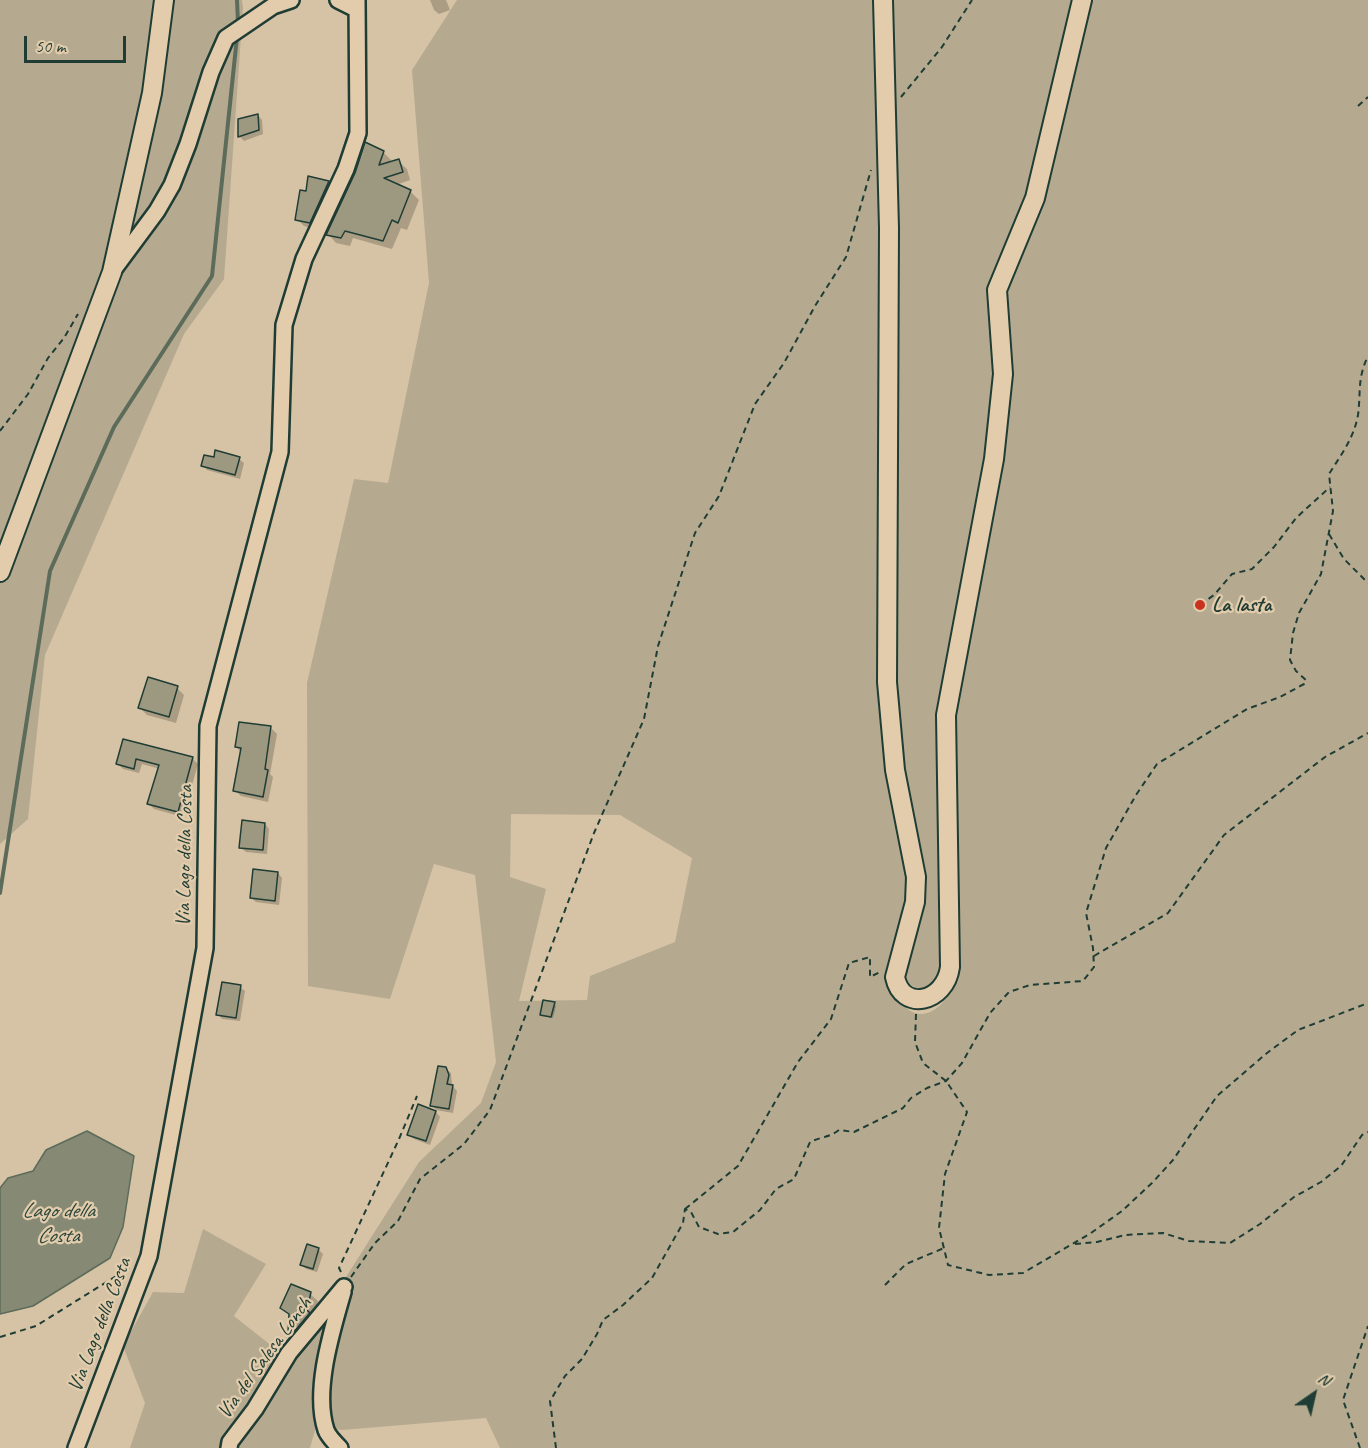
<!DOCTYPE html>
<html>
<head>
<meta charset="utf-8">
<style>
	body { margin:0 }
	#map { position:relative; width:1368px; height:1448px; overflow:hidden; background:#d6c3a5; font-family:Caveat,sans-serif }
	canvas { display:block }
	.north { position:absolute; left:1284px; top:1364px; width:60px; height:60px; -webkit-text-stroke:4px #e2ccac; paint-order:stroke; rotate:34deg; font-size:16px; font-weight:700; line-height:24px; text-align:center; color:#1f3d34 }
	.north::after { content:''; display:block; margin:auto; width:21px; height:27px; background:#1f3d34; clip-path:polygon(50% 0,100% 100%,50% 72%,0 100%) }
	.scale { position:absolute; left:24px; top:36px; width:102px; height:27px; box-sizing:border-box; border:3px solid #1f3d34; border-top:0; padding-left:8px; font-size:18px; line-height:21px; white-space:nowrap; color:#1f3d34; -webkit-text-stroke:4px #e2ccac; paint-order:stroke }
</style>
</head>
<body>
<div id="map">
<canvas width="1368" height="1448"></canvas>
<div class="north">N</div>
<div class="scale">50 m</div>
</div>
<script>
const c = document.querySelector('canvas').getContext('2d');
c.lineJoin = 'round';
function paint(path, color) { c.fillStyle = color; c.fill(path, 'evenodd'); }
function strokePath(path, color, width, dash) { c.strokeStyle = color; c.lineWidth = width; c.lineCap = dash ? 'butt' : 'round'; c.setLineDash(dash || []); c.stroke(path); }
function write(font, color, halo, rows, align = 'center') {
  c.font = font + ' Caveat,sans-serif'; c.lineWidth = 4.5; c.setLineDash([]); c.textBaseline = 'middle'; c.strokeStyle = halo; c.fillStyle = color; for (const [text, x, y, turn = 0] of rows) {
    c.save(); c.translate(x, y); c.rotate((+turn || 0) * Math.PI / 180); c.textAlign = isNaN(turn) ? turn : align; if (halo) c.strokeText(text, 0, 0); c.fillText(text, 0, 0); c.restore();
  }
}
paint(new Path2D(`
	M0,0H242L243,8L224,279L184,334L45,655L28,819L0,844Z
	M457,0H875L883,228L881,683L910,877L908,902L892,990C897,998 905,1010 915,1013C939,1020 956,986 958,967L954,715L1005,291L1090,0H1368V1448H500L486,1418L342,1430L316,1427L310,1448H130L145,1403L123,1346L153,1292L184,1293L203,1229L266,1264L234,1316L292,1362L419,1162L481,1103L496,1062L475,875L434,864L390,999L308,986L307,683L354,479L388,483L429,283L412,70ZM511,814L620,815L692,858L675,942L590,976L587,1000L519,1001L546,889L510,877Z
	M891,0H1073L1027,196L988,289L994,373L985,458L938,714L942,966C940,979 935,986 923,991L906,983L903,968L915,933L895,682L897,463L896,228Z`), '#b5aa90');
const water = new Path2D(`
	M87,1131L134,1156L123,1227L110,1258L33,1306L0,1314V1188L8,1178L33,1171L46,1150Z`);
paint(water, '#868974');
strokePath(water, '#5d6b5a', 1.5);
paint(new Path2D(`
	M430,0H446L450,10L439,14L434,10Z
	M258,115L262,120L263,134L244,141L240,137V120Z
	M383,152L391,160L390,163L398,161L407,169L410,180L396,185L410,191L419,200L407,230L401,228L392,249L353,238L350,246L336,243L328,234Z
	M309,178L329,183L336,190L317,230L304,226L297,219L307,193Z
	M239,459L244,463L240,479L207,470L203,465Z
	M177,688L184,695L176,723L147,715L140,708Z
	M271,728L277,734L270,774L273,777L268,802L241,796L235,791L242,753L236,747Z
	M124,740L193,759L198,764L183,817L154,809L149,804L160,769L142,764L139,773L123,769L118,764Z
	M265,824L269,829L267,854L246,852L241,848Z
	M278,873L282,878L279,905L256,902L251,898Z
	M240,987L245,991L240,1021L222,1019L218,1014Z
	M554,1004L556,1006L553,1018L543,1016L542,1014Z
	M446,1069L451,1073L452,1085L457,1091L453,1113L436,1110L432,1105Z
	M419,1106L436,1112L440,1117L430,1145L414,1139L409,1135Z
	M318,1249L323,1254L317,1272L306,1269L302,1265Z
	M310,1294L318,1301L313,1318L297,1339L289,1331L291,1316L281,1308Z`), '#0003');
strokePath(new Path2D(`
	M237,0L238,23
	M0,893L50,571L114,427L212,276L237,37`), '#5d6b5a', 4);
const building = new Path2D(`
	M258,114L259,130L238,137V119Z
	M365,142L384,151L379,165L399,159L403,172L384,178L411,190L398,223L392,220L383,241L345,231L341,238L326,235L355,173Z
	M308,176L329,181L310,223L295,220L300,190L306,191Z
	M215,450L240,457L235,475L201,466L204,455L214,457Z
	M148,677L178,686L169,717L138,708Z
	M239,722L271,726L265,769L268,770L263,797L233,791L241,748L235,747Z
	M123,739L193,757L178,812L147,804L159,765L136,759L134,769L116,764Z
	M242,820L265,823L263,850L239,848Z
	M253,869L278,872L275,901L250,898Z
	M222,982L241,985L236,1018L216,1015Z
	M543,1000L555,1002L551,1017L540,1015Z
	M438,1066L446,1067L449,1075L447,1084L453,1085L449,1109L430,1106Z
	M418,1104L436,1111L426,1141L407,1135Z
	M307,1244L319,1248L313,1269L300,1265Z
	M291,1284L311,1292L307,1310L310,1313L293,1333L288,1332L289,1314L280,1308Z`);
paint(building, '#9d9981');
strokePath(building, '#1f3d34', 1.5);
const minor = new Path2D(`
	M338,0L356,9
	M114,269L157,211L172,185L188,144L211,72L226,38L273,6L291,0
	M76,1448L149,1256L205,948L208,726L280,452L284,325L304,259L346,169L358,133L357,0
	M229,1448L230,1442L255,1409L289,1353L344,1287
	M340,1448C335,1443 328,1436 326,1430C313,1390 332,1331 343,1292`);
const major = new Path2D(`
	M883,0L889,228L887,682L895,770L916,877L915,902L895,977C902,1012 945,1003 950,967L946,715L994,459L1003,374L997,290L1035,198L1082,0
	M0,572L112,272L152,93L164,0`);
strokePath(minor, '#1f3d34', 20);
strokePath(major, '#1f3d34', 22);
strokePath(new Path2D(`
	M901,97L942,47L972,0
	M1358,106L1368,97
	M0,431L28,394L48,358L64,338L78,314
	M1329,534L1344,559L1368,583
	M1200,605L1214,595L1232,574L1252,569L1274,547L1296,518L1330,487
	M1094,956L1168,913L1224,835L1325,757L1368,733
	M916,1014L915,1042L923,1063L946,1081L967,1112L945,1174L939,1228L948,1265L989,1275L1023,1273L1091,1233L1122,1211L1153,1182L1173,1160L1217,1096L1267,1053L1298,1030L1368,1003
	M685,1209L738,1166L798,1062L831,1019L849,963L870,957V977L880,972
	M1075,1244L1097,1242L1125,1235L1163,1233L1189,1241L1230,1243L1260,1224L1294,1197L1321,1182L1341,1166L1362,1135L1368,1132
	M341,1272L339,1268L399,1139L417,1096
	M351,1277L375,1243L398,1221L420,1179L464,1144L490,1110L594,833L644,719L658,646L695,533L719,496L755,404L784,363L815,306L846,257L871,170
	M885,1285L906,1264L944,1248
	M0,1337L36,1326L129,1268
	M556,1448L550,1401L565,1376L582,1359L597,1334L603,1320L623,1305L652,1278L683,1223L685,1209L691,1212L699,1227L718,1234L733,1232L760,1210L776,1189L794,1179L810,1142C820,1137 831,1137 839,1130L854,1132L903,1108L911,1098L927,1088L946,1081L962,1063L990,1013L1009,992L1030,985L1083,981L1094,967L1093,948L1086,913L1106,848L1136,795L1157,764L1247,709L1280,697L1304,684L1306,680L1296,671L1290,660L1293,633L1299,613L1321,574L1333,511L1329,474C1341,455 1354,438 1358,415C1361,392 1357,379 1368,356
	M1360,1448L1343,1400L1368,1326`), '#1f3d34', 2, [6, 4.5]);
strokePath(minor, '#e2ccac', 15);
strokePath(major, '#e2ccac', 18);
for (const [x, y, r, color] of [
	[1200,605,6,"#c8321e"]
]) { const dot = new Path2D(); dot.arc(x, y, r, 0, 2 * Math.PI); c.fillStyle = color; c.fill(dot); strokePath(dot, '#e2ccac', 2); }
write('bold 21px', '#1f3d34', '#e2ccac', [
	["La lasta",1212,605]
], 'left');
write('21px', '#1f3d34', '#e2ccac', [
	["Via Lago della Costa",185,856,-89],
	["Via Lago della Costa",100,1325,-69],
	["Via del Salesa Lonch",265,1358,-54]
]);
write('italic 22px', '#29453a', '#e2ccac', [
	["Lago della",58,1211],
	["Costa",58,1236]
]);
</script>
</body>
</html>
